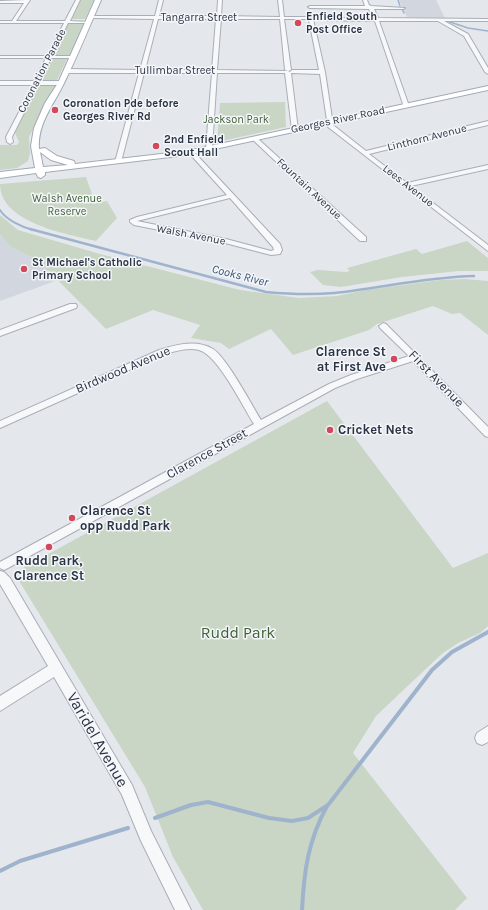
<!DOCTYPE html>
<html>
<head>
<meta charset="utf-8">
<style>
	body { margin:0 }
	canvas { display:block; background:#e4e7ec }
</style>
</head>
<body>
<canvas width="488" height="910"></canvas>
<script>
const c = document.querySelector('canvas').getContext('2d');
c.lineJoin = 'round';
function paint(path, color) { c.fillStyle = color; c.fill(path, 'evenodd'); }
function strokePath(path, color, width, dash) { c.strokeStyle = color; c.lineWidth = width; c.lineCap = dash ? 'butt' : 'round'; c.setLineDash(dash || []); c.stroke(path); }
function write(font, color, halo, rows, align = 'center') {
  c.font = font + ' Karla,sans-serif'; c.lineWidth = 3; c.setLineDash([]); c.textBaseline = 'middle'; c.strokeStyle = halo; c.fillStyle = color; for (const [text, x, y, turn = 0] of rows) {
    c.save(); c.translate(x, y); c.rotate((+turn || 0) * Math.PI / 180); c.textAlign = isNaN(turn) ? turn : align; if (halo) c.strokeText(text, 0, 0); c.fillText(text, 0, 0); c.restore();
  }
}
paint(new Path2D(`
	M399,0H436L445,18L407,17Z
	M0,234L12,248L37,259L58,280L0,301Z`), '#d2d6de');
paint(new Path2D(`
	M81,0H94L85,19H72Z
	M81,23L84,24L70,55H53L68,24Z
	M51,59H67L57,80L41,81Z
	M38,85H56L29,137L30,153L28,161L17,168L0,170V145H17L19,142L15,133Z
	M285,102L286,127L217,142L220,103Z
	M86,177L95,203L107,201L117,218L96,241C67,234 0,223 0,184Z
	M0,215L18,230L100,254L240,290L299,298L337,296L366,290L440,280L465,279L488,281V335L460,313L452,314L433,306L377,324L369,330L293,355L271,329L229,349L221,343L191,338L200,325L153,310L106,329L37,259L12,248L0,234Z
	M467,241L488,258V271H459L402,277L341,287L323,285L310,272L318,270L346,272L350,271L347,268L416,249L422,254Z
	M327,401L453,568L488,553V626L480,633L458,643L443,653L431,664L376,716L353,753L467,898L455,910H203L173,857L145,787L18,579V575L23,568Z`), '#c9d6c5');
strokePath(new Path2D(`
	M398,0L400,6
	M402,9L404,13
	M450,22L468,28L488,31`), '#9fb4cc', 1.5);
strokePath(new Path2D(`
	M0,210C6,220 22,227 33,230`), '#9fb4cc', 2);
strokePath(new Path2D(`
	M30,229L266,292C288,294 311,295 334,293C381,288 426,277 474,276`), '#9fb4cc', 2.5);
strokePath(new Path2D(`
	M155,818L191,805L208,802L269,818L292,821L308,818L328,805L432,670L452,652L488,632
	M0,871L20,861L128,828
	M302,910C304,871 308,841 327,806`), '#9fb4cc', 4);
const minor = new Path2D(`
	M26,0H30L16,21H65L76,0H80L70,21L91,22L89,23H68L52,56H73L75,57L73,58H51L40,81H61L64,83L61,85H38L12,137L13,142L10,144L7,142L6,137L33,85H0V81H34L46,58H0V56H48L64,23H0V21H12L24,3H0V1Z
	M159,0H163L159,16H217L218,0H222L221,16L280,17L278,0H282L284,17H308L310,18L308,19H284L291,70L288,71L290,72L292,70H319L309,20L313,19L325,72L333,125L366,151L488,121V125L369,154L407,183L488,165V169L411,186L488,245V251L328,127L320,74L291,73L298,130L295,132L292,130L285,73H217L212,148L209,150L206,148L212,73H144L121,162L116,163L115,162L139,73H67L64,71L67,69L140,70L154,19L91,18L89,17L91,16H155ZM158,19H216L212,70H145ZM221,19H280L285,70L288,71L217,70Z
	M363,0H367L369,5L371,6L405,8L403,9H374L378,18L488,19V21H444L468,34L488,68V74L485,72L464,36L438,21H379L409,106L404,107L375,21L315,20L313,19L315,18H373L369,9L310,8L308,7L310,6H365Z
	M252,137H256L366,237V241H360L252,139Z
	M191,150L193,151L280,244L282,250L280,254L271,255L225,243L134,225L130,222V220L137,217L227,195L189,153V151ZM230,198L273,247L274,250L271,251L226,239L137,221Z
	M70,304H76L77,306L76,308L0,336V330Z
	M383,323L386,324L488,427V437L485,436L413,361L357,379L335,388L8,568L4,570L0,568V562L254,424C243,407 218,355 199,350C188,347 176,351 165,354L0,428V421L159,350C176,345 196,339 213,349C227,358 251,404 261,420L329,384L351,375L409,356L380,328L379,326Z
	M0,571L4,572L10,578L132,785L151,831L191,910H175L141,841L122,795L54,677L0,711V696L48,666L0,584Z
	M488,726V742L482,745L477,743L475,738L477,733Z`);
const major = new Path2D(`
	M95,0H101C89,27 78,55 65,81C55,103 37,123 39,149L45,148L57,156L74,161L75,164L187,151L488,86V90L187,155L45,172V175L41,178L38,177L36,173L0,178V172L35,168L31,146L34,128L45,103L58,83ZM40,152L51,160L68,165L43,167Z`);
strokePath(minor, '#a9aeb7', 2);
strokePath(major, '#a3abb8', 2);
paint(minor, '#f7f8fa');
paint(major, '#fff');
for (const [x, y, r, color] of [
	[298,23,4,"#d1495b"],
	[55,110,4,"#d1495b"],
	[156,146,4,"#d1495b"],
	[24,269,4,"#d1495b"],
	[394,359,4,"#d1495b"],
	[330,430,4,"#d1495b"],
	[72,518,4,"#d1495b"],
	[49,547,4,"#d1495b"]
]) { const dot = new Path2D(); dot.arc(x, y, r, 0, 2 * Math.PI); c.fillStyle = color; c.fill(dot); strokePath(dot, '#f4f6f9', 1.5); }
write('bold 11px', '#2b3445', '#f4f6f9', [
	["Enfield South",306,17],
	["Post Office",306,30],
	["Coronation Pde before",63,104],
	["Georges River Rd",63,117],
	["2nd Enfield",164,140],
	["Scout Hall",164,153],
	["St Michael's Catholic",32,263],
	["Primary School",32,276]
], 'left');
write('11px', '#2b3445', '#f4f6f9', [
	["Tangarra Street",199,18],
	["Coronation Parade",42,71,-63],
	["Tullimbar Street",175,71],
	["Georges River Road",338,120,-12],
	["Linthorn Avenue",427,138,-14],
	["Lees Avenue",408,186,38],
	["Fountain Avenue",309,189,43],
	["Walsh Avenue",191,235,11]
]);
write('11px', '#3f6138', '#f4f6f9', [
	["Jackson Park",236,120],
	["Walsh Avenue",67,199],
	["Reserve",67,212]
]);
write('italic 12px', '#34527a', '#f4f6f9', [
	["Cooks River",240,276,14]
]);
write('bold 13px', '#2b3445', '#f4f6f9', [
	["Clarence St",386,352,"right"],
	["at First Ave",386,367,"right"],
	["Cricket Nets",338,430],
	["Clarence St",80,511],
	["opp Rudd Park",80,526],
	["Rudd Park,",49,561,"center"],
	["Clarence St",49,576,"center"]
], 'left');
write('13px', '#2b3445', '#f4f6f9', [
	["Birdwood Avenue",123,370,-23],
	["First Avenue",436,379,46],
	["Clarence Street",207,454,-29]
]);
write('16px', '#3f6138', '#f4f6f9', [
	["Rudd Park",238,633]
]);
write('16px', '#2b3445', '#f4f6f9', [
	["Varidel Avenue",97,740,60]
]);
</script>
</body>
</html>
